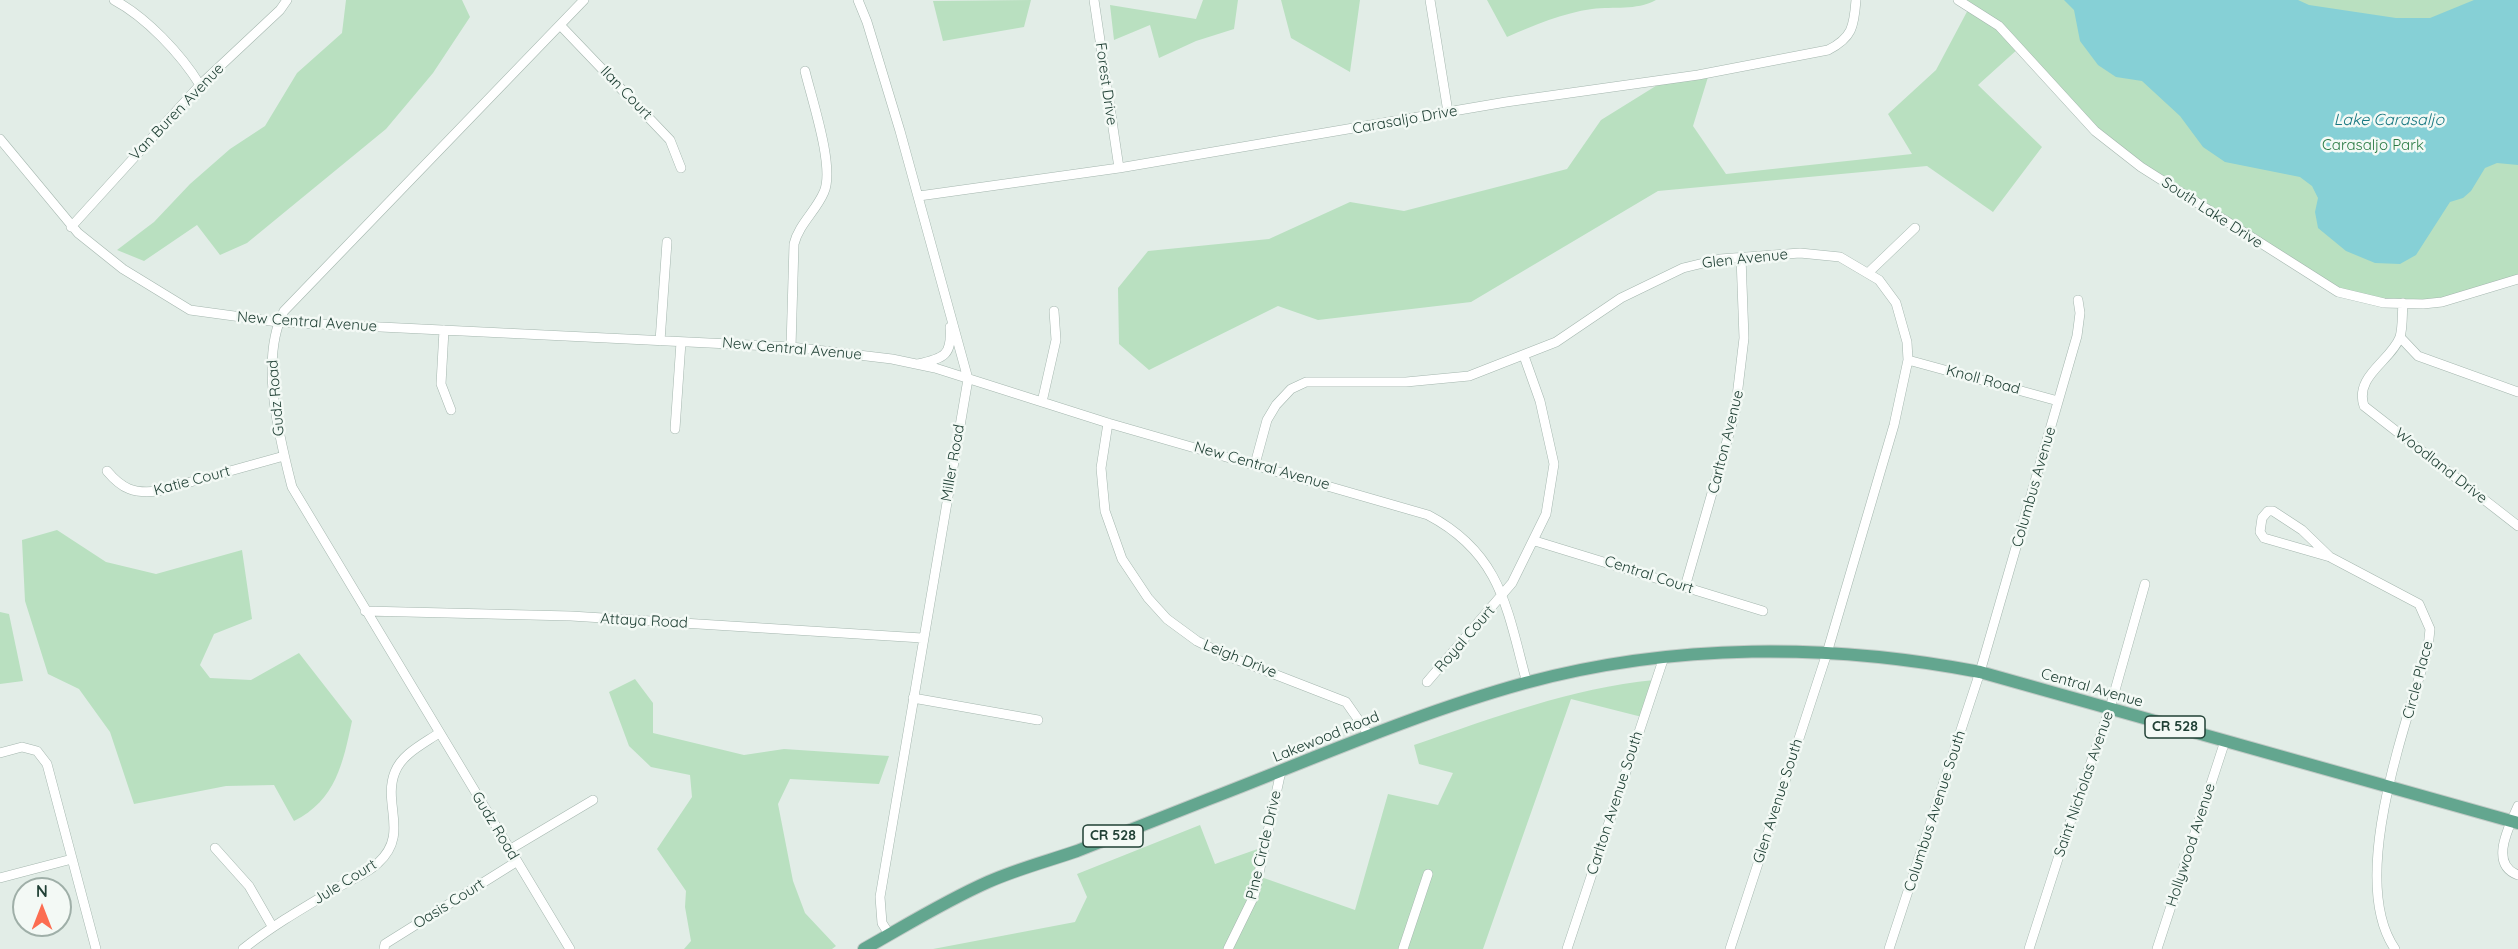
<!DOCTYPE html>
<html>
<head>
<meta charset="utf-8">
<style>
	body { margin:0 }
	#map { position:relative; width:2518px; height:949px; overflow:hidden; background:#e2ede7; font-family:Quicksand,sans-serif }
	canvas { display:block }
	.north { position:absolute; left:12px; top:877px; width:60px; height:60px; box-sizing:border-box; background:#f3f9f5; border:2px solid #9fafa8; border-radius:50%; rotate:0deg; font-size:16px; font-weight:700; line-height:24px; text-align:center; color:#204035 }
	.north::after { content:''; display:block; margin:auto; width:21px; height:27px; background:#fc6d51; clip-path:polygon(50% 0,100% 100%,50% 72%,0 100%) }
</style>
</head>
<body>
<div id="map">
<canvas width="2518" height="949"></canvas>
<div class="north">N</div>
</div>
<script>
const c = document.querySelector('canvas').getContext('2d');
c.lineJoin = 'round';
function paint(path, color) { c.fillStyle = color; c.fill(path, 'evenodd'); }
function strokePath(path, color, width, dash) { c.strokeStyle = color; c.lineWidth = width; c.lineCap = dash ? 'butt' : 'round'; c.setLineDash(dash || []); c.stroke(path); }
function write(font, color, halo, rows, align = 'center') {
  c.font = font + ' Quicksand,sans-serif'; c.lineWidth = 5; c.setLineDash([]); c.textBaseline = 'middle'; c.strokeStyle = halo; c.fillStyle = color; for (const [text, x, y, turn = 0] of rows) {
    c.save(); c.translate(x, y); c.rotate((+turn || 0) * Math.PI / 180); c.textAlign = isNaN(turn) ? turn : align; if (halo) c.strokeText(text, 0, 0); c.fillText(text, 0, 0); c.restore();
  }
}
paint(new Path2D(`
	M346,0H462L470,17L433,73L386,129L247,243L220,255L197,225L144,261L117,250L154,222L190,184L230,149L265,126L297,73L342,33Z
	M1031,0L1024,27L943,41L933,1Z
	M1203,0H1238L1234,29L1196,41L1159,58L1150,25L1114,40L1110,5L1196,19Z
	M1281,0H1360L1350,72L1291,38Z
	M1487,0H1656C1635,11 1615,6 1592,9C1563,13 1534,25 1507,37Z
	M1958,0H2518V279L2423,304L2338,292L2114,146L2019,48L1978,85L2042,147L1993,212L1927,166L1658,191L1471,302L1318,320L1278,306L1149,370L1119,344L1118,288L1148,251L1269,239L1350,202L1404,211L1567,169L1601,120L1659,84L1708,77L1693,126L1726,174L1912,154L1888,114L1936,70L1970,6Z
	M57,530L106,562L156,574L242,550L252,619L214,634L200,665L210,678L251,680L299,653L352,721C343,763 336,800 294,821L274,785L226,786L134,804L110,732L79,689L48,674L25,601L22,540Z
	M0,612L9,614L23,681L0,684Z
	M635,679L653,703V733L744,755L784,749L889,756L879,784L790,779L778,804L793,881L805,913L836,946L832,949H684L691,941L685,907L686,891L657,849L692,797L690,775L651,767L629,746L609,692Z
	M1654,680L1642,717L1571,699L1483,949H933L1075,922L1087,897L1077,874L1200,825L1215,864L1269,845L1261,877L1355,910L1388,794L1438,805L1453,773L1419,764L1414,745C1493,718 1571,688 1654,680Z`), '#b9e0c0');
paint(new Path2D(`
	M2064,0H2298L2309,5L2396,18H2430L2474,0H2518V165L2497,163L2485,168L2471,191L2463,198L2450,202L2416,255L2400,264L2375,263L2346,251L2318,228L2315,212L2318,198L2312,186L2300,177L2225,162L2203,147L2180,116L2142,81L2116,77L2098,65L2080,41L2074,10Z`), '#86d0d6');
const minor = new Path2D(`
	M114,0C146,17 181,54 200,85
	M858,0L867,22L900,131L968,379L880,897L882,923L889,934
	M1094,0L1119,168
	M1430,0L1448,112
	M1958,0L1999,26L2095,131L2141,167L2338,292L2384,303L2423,304L2442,302L2518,279
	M560,25L670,140L681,168
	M0,139L78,233L123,269L190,310L278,322L791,347L892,359L935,368L1108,423L1428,515C1502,554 1507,610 1527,683
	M919,196L1119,168L1506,102L1698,75L1828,50C1852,38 1854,27 1856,0
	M71,227L200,85L280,10L287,0
	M1868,273L1915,228
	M2403,303C2402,313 2403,327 2400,337C2391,361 2354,376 2364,406L2518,526
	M444,330L441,384L451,410
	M2400,337L2418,356L2518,392
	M660,341L667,242
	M791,347L794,244C799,224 816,211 824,192C835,168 812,100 805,71
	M1908,360L2058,401
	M918,364C945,358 952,355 950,327
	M1042,402L1056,340L1054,311
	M1108,423L1101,468L1105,511L1122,559L1148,598L1167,619L1197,641L1225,655L1346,702L1369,735
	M675,429L681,342
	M1255,464L1267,420L1276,405L1291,389L1306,382H1406L1469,376L1556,342L1621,298L1683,268L1720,259L1800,253L1840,257L1879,280L1896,303L1907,342L1908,360L1894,425L1827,653L1730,949
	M107,471C122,489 134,494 158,491L284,456
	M1535,541L1763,611
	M2330,557L2302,530L2273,511H2268L2262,518L2260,532L2264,538L2330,557L2419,604L2430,629L2428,648C2407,722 2347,880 2395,949
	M1685,587L1735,413L1744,338L1741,257
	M365,611L571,616L922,638
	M1427,682L1512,583L1546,514L1554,464L1540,401L1524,356
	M913,698L1038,720
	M0,753L22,747L37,751L47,764L96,949
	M2518,806C2510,825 2488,864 2518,875
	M215,848L249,886L272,926
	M509,850L593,800
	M0,878L72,859
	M243,949C272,926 303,908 335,889C348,881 367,874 378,863C410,834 382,804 395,772C402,754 423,744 439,733
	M384,949L385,944L516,862
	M570,949L292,487C279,436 259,359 284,311L584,0
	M1228,949L1254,896L1281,771
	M1403,949L1428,874
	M1567,949L1664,657
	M1889,949L1980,672L2077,336L2080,313L2078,300
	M2029,949L2064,840L2110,708L2145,584
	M2157,949L2225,741`);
const major = new Path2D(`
	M864,949C905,926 945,901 988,882C1017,869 1048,861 1077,851C1121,834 1165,816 1209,799C1313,759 1416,713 1525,683C1673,643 1830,643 1980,672L2518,823`);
strokePath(minor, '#a4b6ae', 10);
strokePath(major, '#c1cac6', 14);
strokePath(minor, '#fff', 9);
strokePath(major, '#63a68f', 12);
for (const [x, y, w] of [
	[2175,727,60],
	[1113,836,60]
]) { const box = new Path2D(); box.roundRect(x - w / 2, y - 11, w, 22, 4.5); c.fillStyle = '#f3f9f5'; c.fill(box); strokePath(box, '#204035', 1.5); }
write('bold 14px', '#204035', null, [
	["CR 528",2175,727],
	["CR 528",1113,836]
]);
write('15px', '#204035', '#f3f9f5', [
	["Forest Drive",1106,84,82],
	["Ilan Court",626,93,46],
	["Van Buren Avenue",177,112,-46],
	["Carasaljo Drive",1405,120,-10],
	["South Lake Drive",2212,213,33],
	["Glen Avenue",1745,259,-6],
	["New Central Avenue",307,322,4],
	["New Central Avenue",792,349,5],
	["Knoll Road",1983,380,15],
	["Gudz Road",276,398,-95],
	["Carlton Avenue",1726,442,-76],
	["Miller Road",953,463,-80],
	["New Central Avenue",1262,466,16],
	["Woodland Drive",2441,466,38],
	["Katie Court",192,481,-15],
	["Columbus Avenue",2034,487,-74],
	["Central Court",1649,575,18],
	["Attaya Road",644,621,3],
	["Royal Court",1465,639,-49],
	["Leigh Drive",1240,659,22],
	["Circle Place",2418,680,-75],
	["Central Avenue",2092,688,16],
	["Lakewood Road",1326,737,-22],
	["Saint Nicholas Avenue",2084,784,-71],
	["Glen Avenue South",1778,801,-72],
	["Carlton Avenue South",1615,803,-72],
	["Columbus Avenue South",1935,811,-72],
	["Gudz Road",495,826,59],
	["Pine Circle Drive",1264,845,-77],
	["Hollywood Avenue",2191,845,-72],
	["Jule Court",345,882,-32],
	["Oasis Court",449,904,-32]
]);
write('15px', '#287941', '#f3f9f5', [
	["Carasaljo Park",2373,145]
]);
write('italic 16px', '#167780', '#f3f9f5', [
	["Lake Carasaljo",2389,120]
]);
</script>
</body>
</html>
